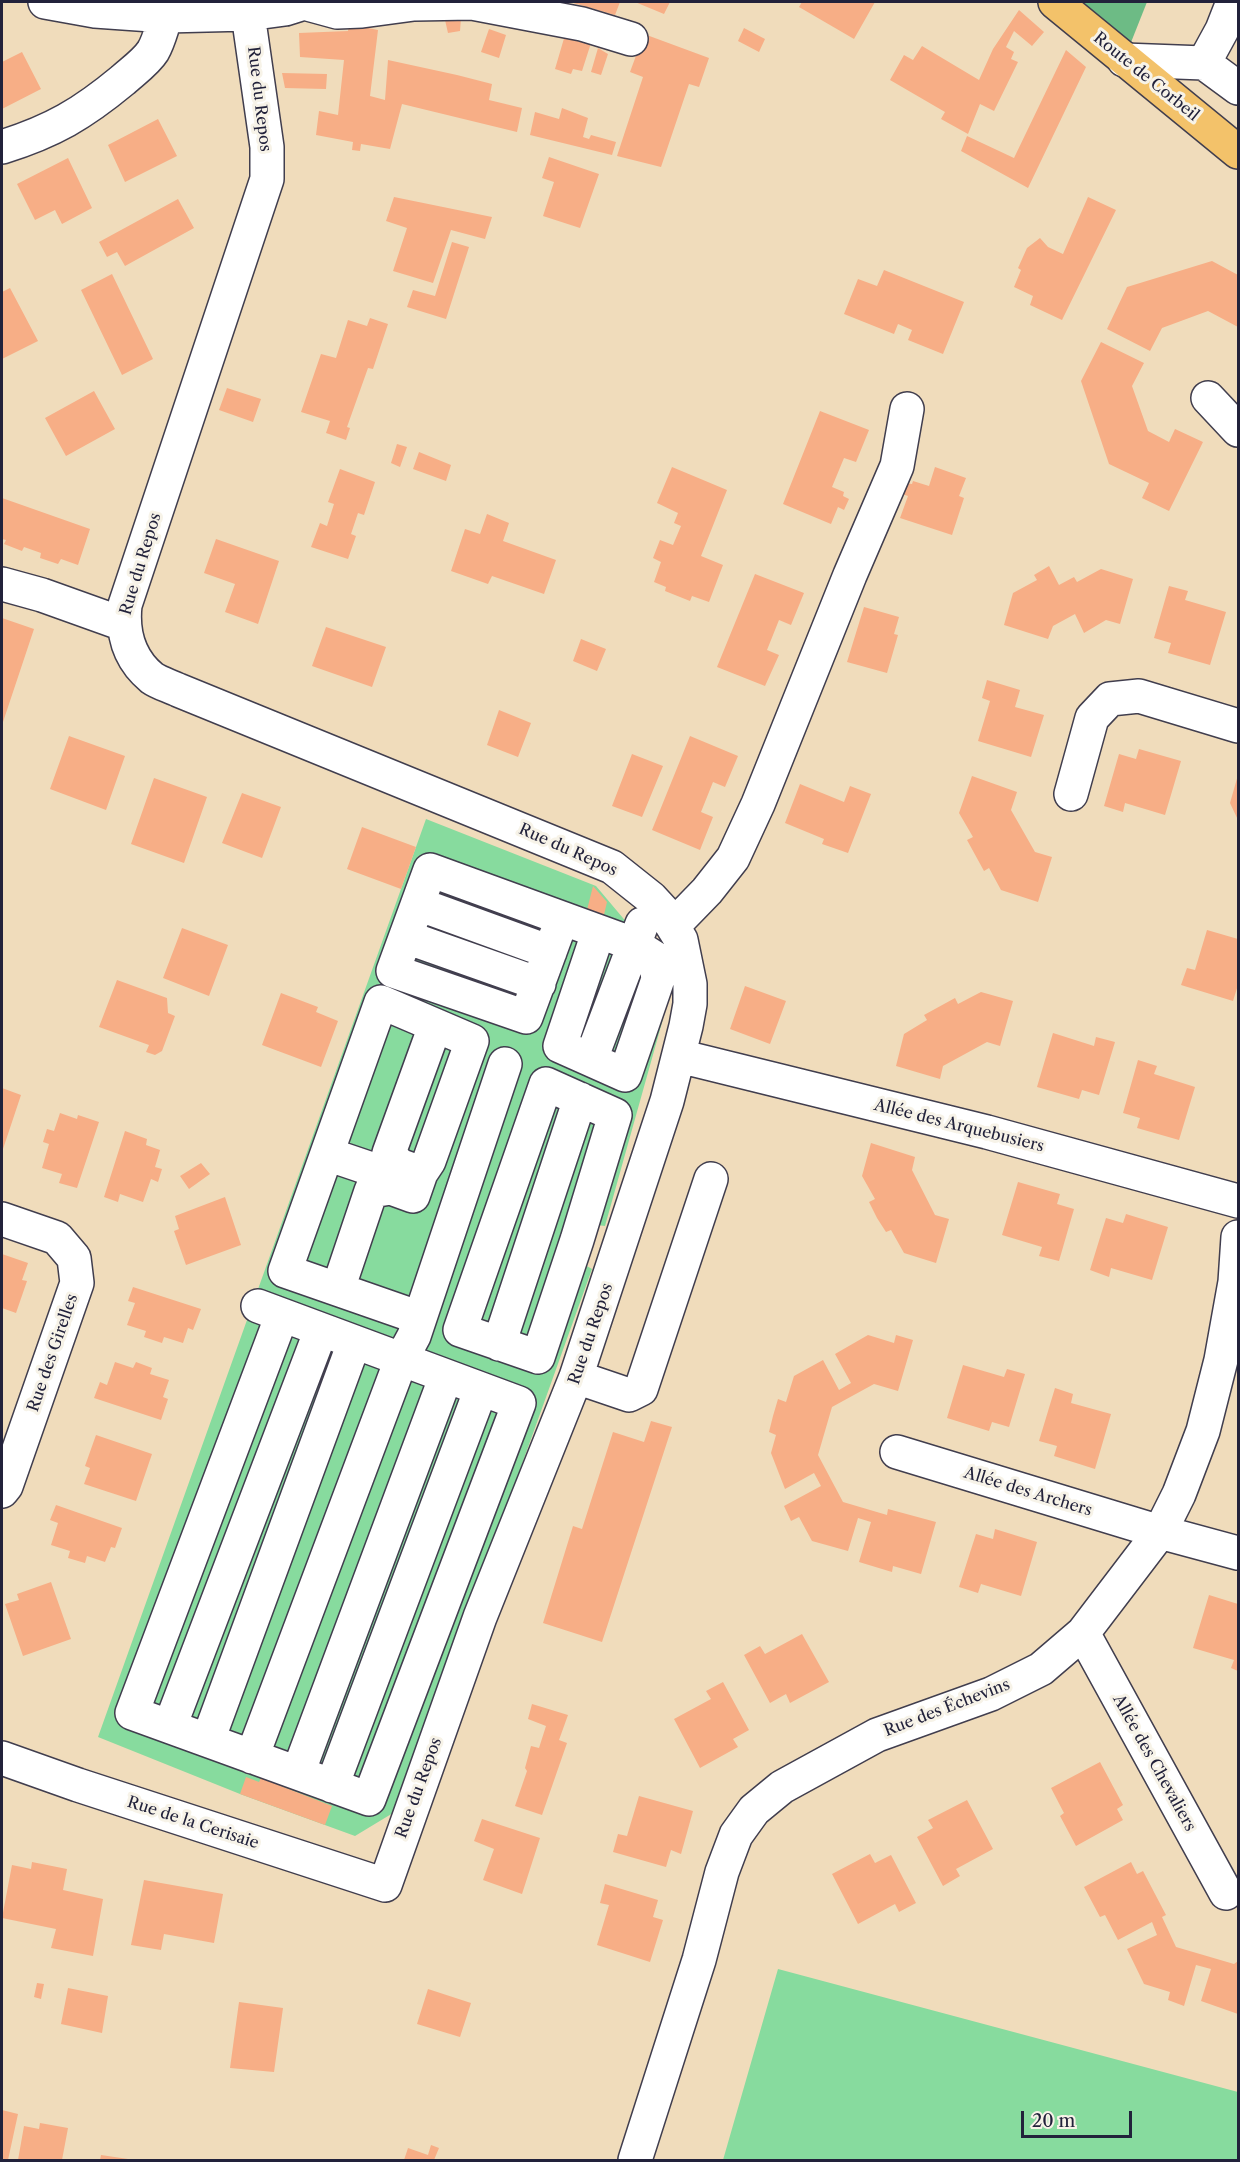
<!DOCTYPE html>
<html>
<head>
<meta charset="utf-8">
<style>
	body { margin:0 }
	#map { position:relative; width:1240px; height:2162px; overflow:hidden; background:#f0dcbb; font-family:"Libre Caslon Text",serif }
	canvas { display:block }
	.frame { position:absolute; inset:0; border:3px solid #22223b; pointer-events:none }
	.scale { position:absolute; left:1021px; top:2111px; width:111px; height:27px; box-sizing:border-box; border:3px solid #22223b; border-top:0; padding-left:8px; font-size:18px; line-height:21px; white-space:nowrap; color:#22223b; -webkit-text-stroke:4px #f7f3e8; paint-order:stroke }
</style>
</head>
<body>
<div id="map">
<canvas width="1240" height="2162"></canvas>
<div class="frame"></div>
<div class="scale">20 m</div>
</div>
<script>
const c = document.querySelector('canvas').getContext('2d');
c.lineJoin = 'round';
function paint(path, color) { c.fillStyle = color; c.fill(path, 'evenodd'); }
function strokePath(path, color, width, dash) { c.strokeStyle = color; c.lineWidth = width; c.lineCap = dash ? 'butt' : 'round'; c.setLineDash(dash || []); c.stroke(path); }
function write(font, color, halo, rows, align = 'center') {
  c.font = font + ' "Libre Caslon Text",serif'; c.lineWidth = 6; c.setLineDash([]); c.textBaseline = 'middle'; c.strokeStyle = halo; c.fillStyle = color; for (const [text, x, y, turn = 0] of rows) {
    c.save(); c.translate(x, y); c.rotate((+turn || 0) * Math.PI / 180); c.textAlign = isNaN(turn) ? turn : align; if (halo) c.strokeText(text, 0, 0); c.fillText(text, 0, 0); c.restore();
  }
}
paint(new Path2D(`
	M426,819L596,886L628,924L664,992L663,1019L605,1226L597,1225L585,1265L592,1269L480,1581L393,1813L355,1836L240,1794L98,1737Z
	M778,1969L1238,2092V2160H723Z`), '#87db9e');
paint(new Path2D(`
	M1055,2H1147L1124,60Z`), '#6dbb85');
paint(new Path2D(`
	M570,2H620L615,15Z
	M635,2H670L664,14Z
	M802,2H875L854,39L799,7Z
	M1019,10L1044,32L1032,46L1014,31L1006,47L1014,52L1011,59L1018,62L994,111L980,104L968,134L941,119L945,112L890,80L904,55L913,60L922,46L979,80L993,49Z
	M461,18L460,31L448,33L445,20Z
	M349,24L378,30L370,96L385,100L388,60L457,75L492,84L489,100L522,108L517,132L402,104L390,149L361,144L360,151L352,150L353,142L316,135L319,111L338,115L344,60L300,57L299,33L348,31Z
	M744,28L765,39L759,52L738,41Z
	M489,29L506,35L499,58L481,52Z
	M644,34L709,58L699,87L689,84L661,167L617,156L643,77L630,72Z
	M565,35L591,43L582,71L573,69L571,74L555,69Z
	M598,48L608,54L601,75L591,72Z
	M1066,50L1086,67L1028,188L961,151L967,136L1014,158Z
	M22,52L41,89L2,109V62Z
	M282,73L327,74L326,89L285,88Z
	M562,108L588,118L583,137L589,139L591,135L616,142L612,155L530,135L535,112L559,119Z
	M158,119L177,156L125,182L108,145Z
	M549,157L599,174L580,228L543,216L554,182L542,178Z
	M68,158L92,208L62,224L55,210L35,220L17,184Z
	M394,197L492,217L485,239L451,230L433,283L393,271L407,228L386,221Z
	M1088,197L1116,210L1062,320L1030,305L1033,296L1014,287L1021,270L1018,268L1027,248L1040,238L1048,247L1063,254Z
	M178,199L194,228L125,266L117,252L107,257L99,242Z
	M452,242L469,247L446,319L407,307L413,290L435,296Z
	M1212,261L1238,275V327L1208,311L1162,328L1150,351L1107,329L1127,287Z
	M884,270L964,302L943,354L908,340L912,330L898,324L894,334L844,314L858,279L877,286Z
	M112,274L153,359L122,375L81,290Z
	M10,288L38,341L2,359V292Z
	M370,318L388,324L373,369L368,368L347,427L350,428L346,440L326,433L330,421L301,412L321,354L336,358L348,320L367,326Z
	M1101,342L1144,363L1132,386L1148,431L1169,442L1175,429L1203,442L1169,511L1142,498L1149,483L1109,464L1081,381Z
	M227,388L261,399L253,422L219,410Z
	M94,391L115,429L66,456L45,418Z
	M820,411L869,430L856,462L844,458L832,487L844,492L843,496L849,499L844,510L838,507L831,524L783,504Z
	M397,444L407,447L400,467L391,463Z
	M419,452L451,465L446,481L413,469Z
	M672,467L727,490L701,556L723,565L709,602L692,596L690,601L665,591L666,587L654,582L661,562L653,558L660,540L673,545L681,526L674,523L678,513L657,503Z
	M935,467L966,478L959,496L964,498L952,535L900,518L908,496L902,494L905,483L912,484L913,481L929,486Z
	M340,469L375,482L364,515L358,513L351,534L356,536L348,559L311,547L320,523L327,526L334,504L328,502Z
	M2,498L90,529L78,565L61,559L58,564L40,558L41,553L24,547L22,551L4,544L6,540L2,539Z
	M487,514L509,523L503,541L556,560L544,594L492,576L488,584L451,571L465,529L480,534Z
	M216,539L279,561L258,624L225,612L235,584L204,573Z
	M1049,566L1059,585L1074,577L1077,582L1101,569L1133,579L1120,624L1106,620L1084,633L1075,614L1053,626L1048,639L1004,625L1013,593L1037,580L1034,575Z
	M755,574L804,593L791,625L779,620L767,650L779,655L765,686L717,667Z
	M1169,586L1188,591L1185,600L1226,612L1210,665L1168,653L1171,643L1154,638Z
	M864,607L899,617L894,634L898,635L887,673L847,662Z
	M2,618L34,629L2,725Z
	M326,627L386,647L372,687L312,666Z
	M581,639L606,649L597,671L573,661Z
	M987,680L1020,690L1015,707L1044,715L1031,757L978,741L990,701L982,698Z
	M499,710L531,723L518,757L487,745Z
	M69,736L125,756L106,810L50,789Z
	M690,736L738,756L725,787L713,782L701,812L713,817L700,850L652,830Z
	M1139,749L1181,761L1165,815L1125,803L1123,812L1104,806L1119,754L1136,759Z
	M632,754L663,766L642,817L612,806Z
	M1238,775V820L1230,803Z
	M972,776L1017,792L1011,810L1035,852L1052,857L1038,902L1001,890L989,868L984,871L967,840L973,837L959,813Z
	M154,778L207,797L184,863L131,844Z
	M800,784L844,802L850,786L871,794L848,853L822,844L824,839L785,823Z
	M242,793L281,807L262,858L222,843Z
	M362,827L416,847L401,889L347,869Z
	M593,886L607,902L603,919L586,914Z
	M182,928L228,945L209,996L163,978Z
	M1207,930L1238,939V985L1233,1001L1181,985L1187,968L1195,970Z
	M117,980L167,998L168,1013L175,1016L162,1051L155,1055L146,1052L149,1045L99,1027Z
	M745,986L786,1001L770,1044L730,1029Z
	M981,992L1013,1001L1000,1046L987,1042L943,1066L940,1079L896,1066L904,1034L927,1020L924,1015L955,998L958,1004Z
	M281,993L318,1007L316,1012L338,1021L321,1067L262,1045Z
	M1053,1033L1094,1046L1096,1037L1115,1042L1099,1095L1082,1090L1079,1099L1037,1087Z
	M1138,1060L1157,1066L1154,1074L1195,1087L1179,1140L1137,1128L1140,1118L1123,1113Z
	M2,1088L21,1095L2,1152Z
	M60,1113L77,1119L78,1115L99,1122L77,1188L59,1183L62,1174L42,1168L49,1144L43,1142L47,1129L54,1131Z
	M125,1131L147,1139L146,1145L160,1150L155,1167L162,1169L158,1182L151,1179L143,1202L120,1194L118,1202L104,1197Z
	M871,1143L915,1157L912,1170L935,1215L949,1219L936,1263L904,1253L891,1230L886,1232L877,1218L869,1202L875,1199L862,1176Z
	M201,1163L210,1174L189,1189L180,1176Z
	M1018,1182L1060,1194L1057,1204L1074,1209L1059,1261L1039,1256L1042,1247L1002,1235Z
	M225,1197L241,1245L186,1265L174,1231L179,1229L175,1216Z
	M1126,1214L1168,1227L1152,1280L1111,1268L1109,1277L1090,1270L1106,1218L1123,1223Z
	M2,1254L28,1263L22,1280L27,1281L16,1313L2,1308Z
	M133,1287L201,1309L193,1330L188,1328L183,1343L164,1337L162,1343L144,1337L146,1331L127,1325L135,1303L128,1301Z
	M868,1335L894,1343L896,1335L913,1340L898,1391L874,1384L832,1407L818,1455L843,1502L887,1515L888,1509L936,1522L921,1574L893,1566L892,1572L859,1562L871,1522L858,1518L848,1551L812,1541L799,1517L791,1521L784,1506L821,1486L814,1473L785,1489L771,1453L776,1435L769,1432L773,1416L778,1399L786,1402L794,1376L823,1360L839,1390L851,1383L835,1354Z
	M115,1362L133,1368L136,1362L152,1368L150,1374L169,1380L163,1397L168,1399L161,1420L94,1398L100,1382L107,1385Z
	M963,1365L1004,1377L1007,1369L1025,1374L1009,1427L992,1422L989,1431L947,1418Z
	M1055,1388L1073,1394L1071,1403L1111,1414L1095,1469L1054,1456L1057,1446L1039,1441Z
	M651,1421L672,1427L602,1642L543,1623L573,1526L582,1529L613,1432L644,1442Z
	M96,1435L152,1454L136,1501L84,1484L90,1468L85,1466Z
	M56,1505L122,1528L115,1548L111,1547L105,1562L87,1556L85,1563L68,1558L70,1551L51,1545L58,1523L50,1520Z
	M995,1529L1037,1542L1021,1596L981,1584L978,1593L959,1587L976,1534L993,1539Z
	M51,1582L71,1639L23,1656L5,1604L19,1600L17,1594Z
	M1209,1595L1238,1604V1671L1231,1668L1234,1660L1193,1648Z
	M802,1634L829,1682L790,1703L786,1694L770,1703L744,1655L760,1646L765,1654Z
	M723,1682L749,1730L733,1739L738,1747L700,1768L674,1719L711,1699L706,1691Z
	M532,1704L568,1715L559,1740L567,1743L542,1815L515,1806L527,1771L525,1768L531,1746L539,1748L546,1726L528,1719Z
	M1100,1762L1123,1805L1117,1809L1123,1820L1076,1846L1060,1816L1064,1813L1051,1788Z
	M246,1777L259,1782L261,1778L332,1806L325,1825L240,1794Z
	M639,1796L693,1811L681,1854L671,1850L666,1867L613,1852L618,1834L627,1836Z
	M967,1800L993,1849L956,1869L960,1876L943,1886L917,1837L933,1828L928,1820Z
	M482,1819L540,1838L522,1894L483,1880L494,1849L474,1841Z
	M870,1854L875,1863L891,1855L916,1903L899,1912L895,1904L858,1924L832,1874Z
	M32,1862L67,1869L63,1890L103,1899L93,1956L51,1948L56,1929L2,1918L12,1865L31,1869Z
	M1131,1862L1137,1874L1143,1871L1166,1915L1162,1917L1176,1947L1234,1964L1238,1961V2014L1201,2001L1211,1969L1196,1965L1184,2006L1168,2000L1170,1992L1144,1984L1127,1949L1157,1935L1152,1922L1118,1940L1105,1915L1100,1917L1084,1887Z
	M144,1880L223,1894L214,1943L164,1934L161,1950L131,1945Z
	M605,1884L658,1900L653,1917L663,1920L650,1962L597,1945L609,1905L600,1903Z
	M37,1983L44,1984L41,1999L34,1997Z
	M68,1988L108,1996L102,2033L61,2024Z
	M428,1989L471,2003L460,2037L417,2024Z
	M239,2002L283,2008L274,2072L230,2068Z
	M2,2110L18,2114L8,2160H2Z
	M40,2123L68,2128L62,2160H18L24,2126L39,2129Z
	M431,2145L439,2148L434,2160H404L408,2148L428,2155Z
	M101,2155L128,2159V2160H100Z`), '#f7ae86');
const minor = new Path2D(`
	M45,2L95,11L166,16L248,14L285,9L304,3
	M304,3L337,12L362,11L414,4L472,3L582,24L631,39
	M1124,60L1204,63L1238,88
	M1204,63L1222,30L1233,2
	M2,147C53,131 82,114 123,80C133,71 146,62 153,51C159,41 162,27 166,16
	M1208,398L1238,430
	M2,584L42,595L123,624
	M1071,794L1092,718L1110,699L1139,696L1238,726
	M418,904L550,952
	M562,919L526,1017L393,971L430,870L633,944L655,958L658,979L625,1075L560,1046L598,933
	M673,926L707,891L733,858L758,804L850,575L897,466L907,409
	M406,937L539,984
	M679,1056L987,1132L1238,1201
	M591,1059L642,924
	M546,1084L615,1115L577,1240L538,1357L460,1330Z
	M327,1154L395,1177
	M399,1165L389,1153L435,1026
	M2,1219L57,1238L74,1258L77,1283L6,1486L2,1491
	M338,1289L371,1191L391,1188
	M258,1306L519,1403L369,1799L132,1713L282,1315
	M420,1318L285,1271L381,1002L472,1041L429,1161L421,1173L413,1196L391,1188L399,1165L421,1173
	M499,1344L580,1099
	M576,1377L629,1395L641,1389L711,1179
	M897,1452L1160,1532L1238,1553
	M1083,1633L1226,1893
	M170,1726L321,1330
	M208,1740L354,1343
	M252,1757L401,1360L414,1336L505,1064
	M2,1758L78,1785L385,1885L480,1617L576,1377L667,1101L686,1026L690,1004V984L681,940L663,911L651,898L612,867L178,690C170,686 159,683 152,678C129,659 122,633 125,605L267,179V147L248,14
	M298,1773L446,1376
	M332,1786L481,1389
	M635,2160L699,1960L722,1872L736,1835L754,1810L782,1787L877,1735L991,1694L1041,1669L1083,1633L1160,1532L1179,1494L1203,1431L1221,1360L1235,1282L1238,1237`);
const major = new Path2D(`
	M1055,2L1238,152`);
strokePath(minor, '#413e4e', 36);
strokePath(major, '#413e4e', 36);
strokePath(minor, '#fff', 33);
strokePath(major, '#f3c26a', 33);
write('16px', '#22223b', '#f7f3e8', [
	["Route de Corbeil",1146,77,39],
	["Rue du Repos",259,99,83],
	["Rue du Repos",141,564,-73],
	["Rue du Repos",568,850,24],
	["Allée des Arquebusiers",959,1126,14],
	["Rue du Repos",591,1334,-71],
	["Rue des Girelles",53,1353,-71],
	["Allée des Archers",1028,1492,17],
	["Rue des Échevins",947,1708,-21],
	["Allée des Chevaliers",1154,1763,61],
	["Rue du Repos",419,1788,-70],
	["Rue de la Cerisaie",193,1823,18]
]);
</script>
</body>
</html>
